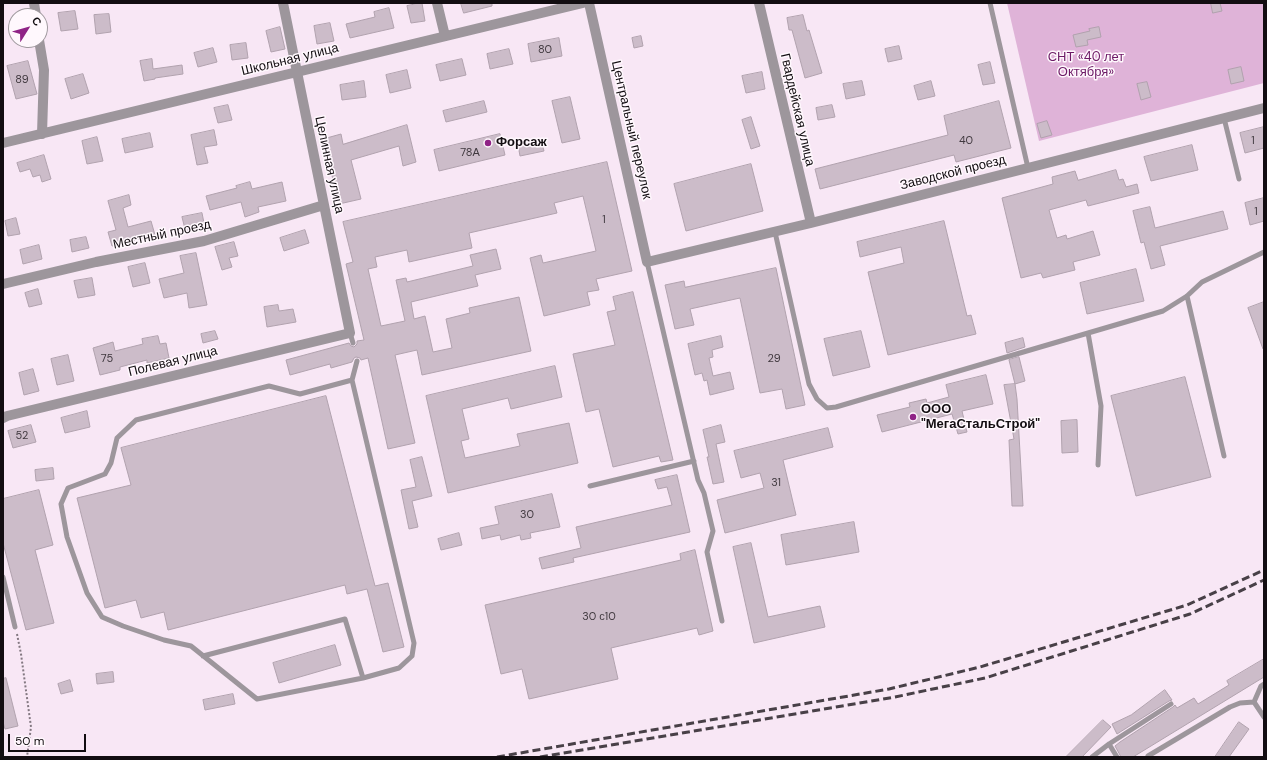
<!DOCTYPE html>
<html>
<head>
<meta charset="utf-8">
<style>
	body { margin:0 }
	#map { position:relative; width:1267px; height:760px; overflow:hidden; background:#f8e7f5; font-family:"DM Sans",sans-serif }
	canvas { display:block }
	.frame { position:absolute; inset:0; border:4px solid #120d11; pointer-events:none }
	.north { position:absolute; left:8px; top:8px; width:40px; height:40px; box-sizing:border-box; background:#fff8fd; border:1px solid #a09a9f; border-radius:50%; rotate:53deg; font-size:11px; font-weight:700; line-height:16px; text-align:center; color:#120d11 }
	.north::after { content:''; display:block; margin:auto; width:14px; height:18px; background:#8f2386; clip-path:polygon(50% 0,100% 100%,50% 72%,0 100%) }
	.scale { position:absolute; left:8px; top:734px; width:78px; height:18px; box-sizing:border-box; border:2px solid #120d11; border-top:0; padding-left:5px; font-size:12px; line-height:14px; white-space:nowrap; color:#120d11; -webkit-text-stroke:3px #fff8fd; paint-order:stroke }
</style>
</head>
<body>
<div id="map">
<canvas width="1267" height="760"></canvas>
<div class="frame"></div>
<div class="north">С</div>
<div class="scale">50 m</div>
</div>
<script>
const c = document.querySelector('canvas').getContext('2d');
c.lineJoin = 'round';
function paint(path, color) { c.fillStyle = color; c.fill(path, 'evenodd'); }
function strokePath(path, color, width, dash) { c.strokeStyle = color; c.lineWidth = width; c.lineCap = dash ? 'butt' : 'round'; c.setLineDash(dash || []); c.stroke(path); }
function write(font, color, halo, rows, align = 'center') {
  c.font = font + ' "DM Sans",sans-serif'; c.lineWidth = 3; c.setLineDash([]); c.textBaseline = 'middle'; c.strokeStyle = halo; c.fillStyle = color; for (const [text, x, y, turn = 0] of rows) {
    c.save(); c.translate(x, y); c.rotate((+turn || 0) * Math.PI / 180); c.textAlign = isNaN(turn) ? turn : align; if (halo) c.strokeText(text, 0, 0); c.fillText(text, 0, 0); c.restore();
  }
}
paint(new Path2D(`
	M1007,3H1264V83L1039,141Z`), '#dfb3d8');
const building = new Path2D(`
	M422,3L425,21L411,23L407,6Z
	M461,3H492V6L464,13Z
	M1211,3H1220L1222,11L1213,13Z
	M389,8L394,28L350,38L346,24L375,17L374,12Z
	M75,11L78,29L61,31L58,13Z
	M109,14L111,32L96,34L94,15Z
	M803,15L807,31L809,30L822,73L805,78L792,30H789L787,18Z
	M330,23L334,41L317,44L314,26Z
	M280,27L285,49L271,52L266,31Z
	M1099,27L1101,37L1087,40L1088,45L1076,47L1073,35L1090,31L1089,29Z
	M641,36L643,46L634,48L632,38Z
	M559,38L562,56L531,62L528,44Z
	M246,43L248,58L232,60L230,45Z
	M899,46L902,59L888,62L885,49Z
	M213,48L217,62L198,67L194,53Z
	M509,49L513,64L490,69L487,54Z
	M152,59L153,69L182,65L183,74L155,78V79L144,81L140,61Z
	M462,59L466,75L440,81L436,65Z
	M28,61L37,94L16,99L7,66Z
	M990,62L995,83L983,85L978,65Z
	M1241,67L1244,81L1231,84L1228,70Z
	M407,70L411,88L390,93L386,75Z
	M762,72L765,89L746,93L742,76Z
	M83,74L89,93L71,99L65,79Z
	M364,81L366,97L342,100L340,85Z
	M862,81L865,95L846,99L843,84Z
	M931,81L935,96L918,100L914,86Z
	M1147,82L1151,97L1141,100L1137,84Z
	M570,97L580,139L562,143L552,101Z
	M484,101L487,112L446,122L443,111Z
	M999,101L1011,148L956,162L954,155L820,189L815,169L948,135L944,116Z
	M228,105L232,120L218,123L214,108Z
	M832,105L835,117L818,120L816,108Z
	M751,117L760,146L751,149L742,120Z
	M1047,121L1052,135L1041,138L1037,124Z
	M407,125L416,162L403,166L399,146L351,160L361,199L339,204L323,139L341,134L343,144Z
	M1264,127V148L1245,153L1240,133Z
	M214,130L217,145L204,147L208,163L197,165L191,135Z
	M150,133L153,147L125,153L122,139Z
	M500,134L505,155L439,171L434,150Z
	M97,137L103,161L87,164L82,141Z
	M541,140L544,151L520,156L518,145Z
	M1192,145L1198,170L1151,181L1144,157Z
	M44,155L51,179L42,182L40,175L33,177L30,169L20,172L17,163Z
	M607,162L632,271L596,279L599,290L587,292L590,305L544,316L530,258L541,255L543,263L596,251L583,196L554,203L557,213L469,233L472,248L409,262L407,250L375,257L377,267L368,269L381,326L405,321L396,280L406,278L407,282L473,266L470,255L496,249L501,269L475,275L478,286L411,302L414,319L425,316L433,352L452,348L446,319L470,313L469,308L519,297L531,351L422,375L417,350L395,355L415,443L388,449L368,358L361,360L360,358L356,357L354,358L352,362L331,368L330,364L290,375L286,360L349,343L351,346L354,347L357,344V341L364,340L346,264L353,262L343,222Z
	M751,164L763,211L686,231L674,184Z
	M1116,170L1119,180L1123,179L1126,187L1137,184L1139,193L1088,206L1086,200L1049,210L1057,238L1066,235L1067,239L1093,231L1100,255L1073,262L1075,270L1043,278L1041,273L1021,278L1002,198L1053,184L1052,177L1075,171L1078,180Z
	M250,182L252,189L282,182L286,201L258,207L259,212L245,217L241,202L210,210L206,196L237,188L236,186Z
	M129,195L131,205L123,208L128,227L151,221L155,235L112,246L108,232L116,230L108,201Z
	M1264,198V221L1250,225L1245,203Z
	M1150,207L1155,228L1223,211L1228,229L1160,246L1165,265L1151,269L1144,242L1141,243L1133,211Z
	M202,213L205,228L186,233L182,217Z
	M16,218L20,234L8,236L5,221Z
	M944,221L967,316L971,315L976,334L888,355L868,272L904,263L901,247L860,257L857,242Z
	M305,230L309,243L284,251L280,238Z
	M86,237L89,248L72,252L70,240Z
	M234,242L238,256L229,258L232,267L222,270L215,247Z
	M39,245L42,259L23,264L20,250Z
	M196,253L207,305L189,308L187,293L164,298L159,279L184,273L180,256Z
	M145,263L150,283L133,287L128,267Z
	M776,268L805,405L786,409L782,389L760,393L740,298L690,309L694,325L675,329L665,285L684,281L685,287Z
	M1136,269L1144,301L1087,314L1080,283Z
	M92,278L95,295L78,298L74,281Z
	M38,289L42,304L29,307L25,293Z
	M633,292L673,460L661,462L659,456L613,467L599,409L586,412L573,354L615,345L607,312L616,310L613,297Z
	M1264,302V349H1263L1248,308Z
	M278,305L279,311L293,309L296,322L267,327L264,307Z
	M215,331L218,339L203,343L201,334Z
	M861,331L870,367L833,376L824,339Z
	M158,336L160,344L166,343L169,358L147,363V360L120,367V370L100,375L93,348L113,342L115,351L143,344L142,339Z
	M721,336L723,347L712,350L713,357L709,358L713,376L730,372L734,389L710,395L707,380L704,381L702,373L695,375L688,344Z
	M1023,338L1025,347L1007,353L1005,343Z
	M68,355L74,381L57,385L51,359Z
	M1019,357L1025,381L1015,384L1009,360Z
	M555,366L562,397L511,409L508,398L462,409L469,439L461,441L465,458L520,446L517,434L569,423L578,463L448,493L426,396Z
	M33,369L39,391L24,395L19,373Z
	M986,375L993,404L962,411L967,432L958,434L952,414L882,432L877,415L910,407L909,403L926,399L927,403L949,397L946,385Z
	M1185,377L1211,477L1136,496L1111,396Z
	M1015,384L1017,399L1023,506H1012L1009,440L1014,439L1004,385Z
	M326,396L375,586L388,583L404,647L383,652L367,589L347,594L345,585L168,630L164,612L141,618L136,600L105,608L77,498L131,485L121,448Z
	M87,411L90,427L65,433L61,418Z
	M1077,420L1078,452L1062,453L1061,421Z
	M31,425L36,442L13,448L8,431Z
	M721,425L725,442L716,444L724,482L713,484L707,457H709L703,430Z
	M828,428L833,447L783,460L796,515L725,533L717,500L764,488L760,473L741,478L734,451Z
	M422,457L432,496L412,501L418,527L409,529L401,490L416,487L410,460Z
	M53,468L54,479L36,481L35,470Z
	M677,475L690,532L573,558L574,562L542,569L539,558L581,548L576,527L672,505L667,487L658,489L655,480Z
	M39,490L53,545L35,550L54,623L26,630L3,543V499Z
	M552,494L560,527L530,533L531,538L521,540L520,535L501,540L500,535L482,539L480,528L499,524L495,507Z
	M854,522L859,552L786,565L781,535Z
	M459,533L462,545L441,550L438,539Z
	M751,543L768,617L820,606L825,627L754,643L733,547Z
	M695,550L713,631L699,635L697,628L611,648L618,679L529,699L522,669L501,674L485,605L681,560L680,554Z
	M335,645L341,665L279,683L273,663Z
	M1264,659V677L1133,757H1121L1115,746L1120,742L1173,707L1175,705L1177,708L1194,698L1198,704L1229,685L1227,681Z
	M113,672L114,682L97,684L96,674Z
	M6,678L18,726L5,729L3,722V679Z
	M70,680L73,691L61,694L58,684Z
	M1165,690L1172,700L1169,701L1117,734L1112,724L1131,715Z
	M233,694L235,704L205,710L203,700Z
	M1103,720L1111,727L1082,757H1066Z
	M1239,722L1249,729L1229,757H1215Z`);
paint(building, '#ccbcc9');
strokePath(building, '#b1a2ae', 1);
strokePath(new Path2D(`
	M17,634L21,654L31,727L27,757`), '#837881', 2, [2, 2]);
strokePath(new Path2D(`
	M990,3L1028,168
	M1224,118L1239,179
	M775,232L809,384L817,399L827,408L836,407L1163,311L1187,296L1202,282L1264,252
	M647,262L698,480L704,493L713,531L707,552L722,621
	M1187,296L1224,456
	M350,333L353,343
	M1088,333L1101,406L1098,465
	M352,380L300,394L269,386L136,420L117,438L111,463L105,474L68,488L61,504L67,537L87,593L102,617L123,626L164,640L191,646L257,699L363,678L399,668L412,656L414,643L352,380L357,361
	M590,486L694,461
	M3,577L15,627
	M203,656L345,619L363,678
	M1254,702L1261,686L1264,684
	M1254,702L1264,717
	M1109,744L1117,757
	M1148,756L1230,707L1240,703L1254,702
	M1092,757L1109,744L1171,704`), '#9d969c', 5);
strokePath(new Path2D(`
	M34,3L36,16
	M437,3L445,36
	M589,3L647,262L811,223L1264,108
	M759,3L811,223
	M39,40L44,70L42,134
	M3,143L583,3
	M3,284L96,262L204,241L324,205
	M3,418L7,416L350,333L283,3`), '#9d969c', 10);
strokePath(new Path2D(`
	M497,757L889,689L980,667L1187,605L1264,570
	M540,757L895,697L985,678L1190,614L1264,580`), '#484047', 3, [8, 4]);
for (const [x, y, r, color] of [
	[488,143,4,"#8f2386"],
	[913,417,4,"#8f2386"]
]) { const dot = new Path2D(); dot.arc(x, y, r, 0, 2 * Math.PI); c.fillStyle = color; c.fill(dot); strokePath(dot, '#fff8fd', 1.5); }
write('11px', '#40393f', null, [
	["80",545,50],
	["89",22,80],
	["40",966,141],
	["1",1253,141],
	["78А",470,153],
	["1",1256,212],
	["1",604,220],
	["75",107,359],
	["29",774,359],
	["52",22,436],
	["31",776,483],
	["30",527,515],
	["30 с10",599,617]
]);
write('13px', '#6d1a66', '#fff8fd', [
	["СНТ «40 лет",1086,58],
	["Октября»",1086,73]
]);
write('13px', '#120d11', '#fff8fd', [
	["Школьная улица",290,60,-14],
	["Гвардейская улица",797,110,77],
	["Центральный переулок",631,130,77],
	["Целинная улица",329,165,78],
	["Заводской проезд",953,173,-14],
	["Местный проезд",162,235,-12],
	["Полевая улица",173,362,-14]
]);
write('bold 13px', '#120d11', '#fff8fd', [
	["Форсаж",496,143],
	["ООО",921,410],
	["\"МегаСтальСтрой\"",921,425]
], 'left');
</script>
</body>
</html>
